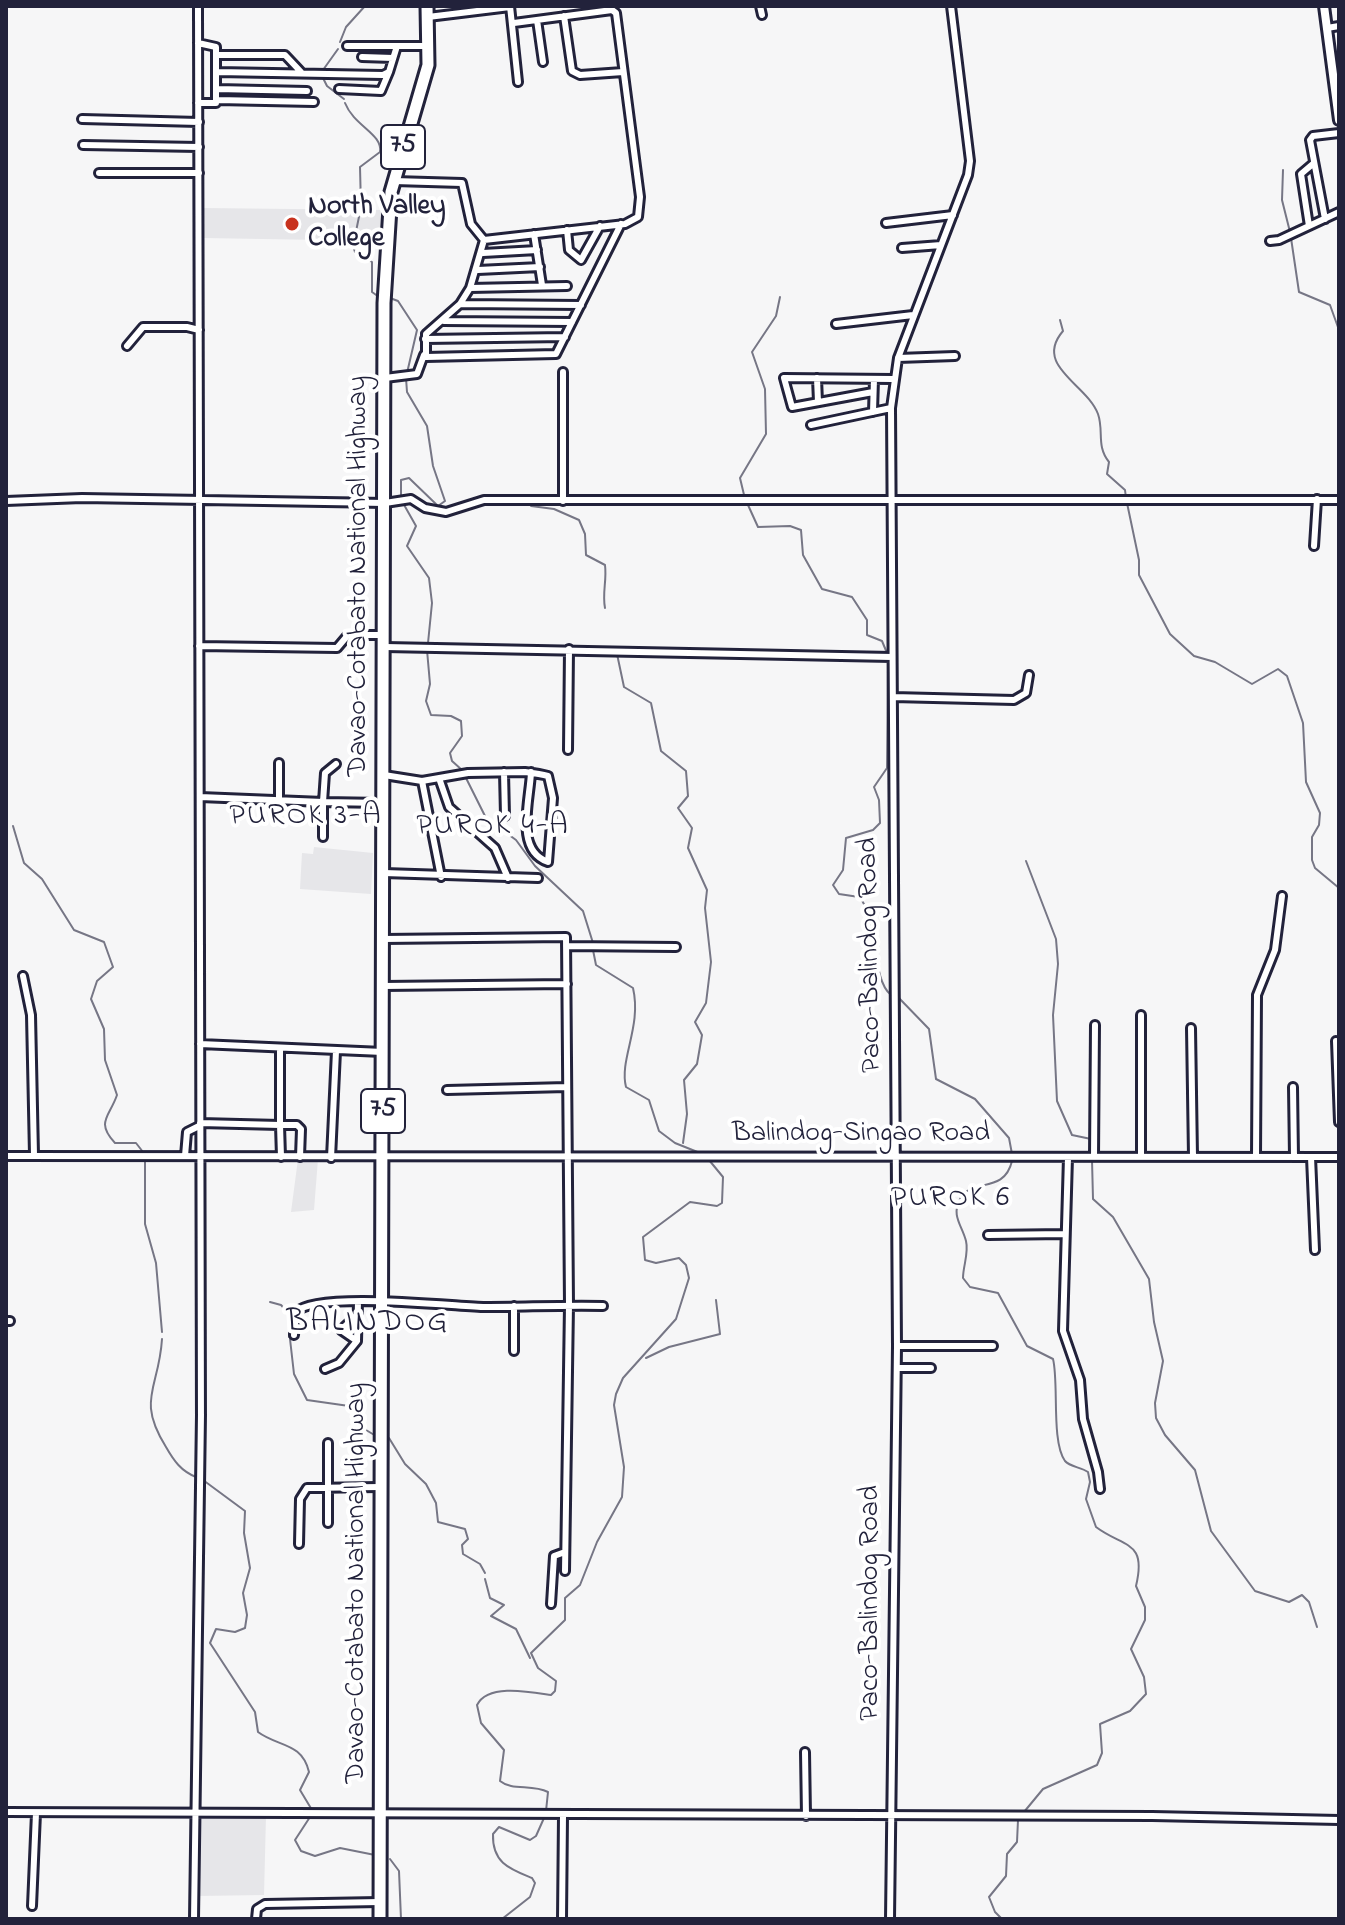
<!DOCTYPE html>
<html>
<head>
<meta charset="utf-8">
<style>
	body { margin:0 }
	#map { position:relative; width:1345px; height:1925px; overflow:hidden; background:#f6f6f7; font-family:"Indie Flower",sans-serif }
	canvas { display:block }
	.frame { position:absolute; inset:0; border:8px solid #22223b; pointer-events:none }
</style>
</head>
<body>
<div id="map">
<canvas width="1345" height="1925"></canvas>
<div class="frame"></div>
</div>
<script>
const c = document.querySelector('canvas').getContext('2d');
c.lineJoin = 'round';
function paint(path, color) { c.fillStyle = color; c.fill(path, 'evenodd'); }
function strokePath(path, color, width, dash) { c.strokeStyle = color; c.lineWidth = width; c.lineCap = dash ? 'butt' : 'round'; c.setLineDash(dash || []); c.stroke(path); }
function write(font, color, halo, rows, align = 'center') {
  c.font = font + ' "Indie Flower",sans-serif'; c.lineWidth = 8; c.setLineDash([]); c.textBaseline = 'middle'; c.strokeStyle = halo; c.fillStyle = color; for (const [text, x, y, turn = 0] of rows) {
    c.save(); c.translate(x, y); c.rotate((+turn || 0) * Math.PI / 180); c.textAlign = isNaN(turn) ? turn : align; if (halo) c.strokeText(text, 0, 0); c.fillText(text, 0, 0); c.restore();
  }
}
paint(new Path2D(`
	M204,208L382,210L379,241L204,238Z
	M314,847L373,853L371,894L300,889L302,853L313,854Z
	M298,1159H318L314,1210L291,1212Z
	M198,1814L266,1816L264,1895L197,1896Z`), '#e6e6e9');
strokePath(new Path2D(`
	M340,42L346,27L365,6
	M323,70L338,49
	M322,76L327,86L344,99
	M345,103C354,126 383,134 380,152L360,167L361,207L353,246L355,252L372,262V292L379,297
	M1283,170L1282,200L1290,232
	M1291,238L1299,292L1330,305L1339,330
	M390,298L398,301L417,330L407,373
	M1060,320L1063,331C1033,366 1087,384 1098,414C1104,431 1096,446 1109,462L1107,474L1125,490L1126,498
	M401,496V480L409,478L438,506L445,501L433,466L427,426L407,392L406,378
	M745,499L740,478L766,434L765,389L752,352L776,316L780,297
	M403,503L416,526L407,546L429,578L432,603L428,643
	M1127,503L1139,560V575L1170,634L1194,656L1215,662L1252,684L1278,669L1287,676L1303,723L1306,782L1320,813L1319,825L1312,837V860L1315,868L1339,888
	M748,505L758,527L790,526L801,530L803,555L822,589L852,597L867,620V635L882,641L887,653
	M531,506L554,509L579,520L585,534L586,555L605,565C607,581 602,593 605,608
	M427,650L430,684L426,701L431,715L451,716L461,721L462,736L450,753L452,761L462,770
	M617,654L624,687L651,703L661,751L686,771L688,796L678,808L692,828L688,848L707,890L705,908L711,962L706,1003L695,1022L702,1035L697,1064L684,1080L687,1114L683,1143
	M888,660L887,768L874,787L879,800L880,823L873,830L846,838L843,870L833,885L839,894L859,897C880,919 870,978 891,995
	M465,776L486,818L516,840L535,866L583,911L593,943
	M13,826L24,863L42,879L74,930L104,942L113,967L97,981L91,999L104,1029L105,1060L117,1095C110,1116 95,1122 115,1143H136L143,1152
	M1026,861L1056,939L1058,964L1053,1015L1057,1101L1072,1135L1091,1139
	M593,950L596,965L633,988C642,1027 619,1059 626,1087L649,1100L659,1131L675,1143L705,1155
	M897,996L929,1029L936,1079L975,1099L1009,1138L1012,1154
	M145,1159V1224L156,1263L162,1332
	M1092,1160L1093,1199L1113,1217L1149,1279L1154,1322L1163,1361L1155,1403L1156,1418L1165,1435L1195,1470L1211,1531L1255,1591L1289,1602L1302,1595L1309,1602L1317,1627
	M1012,1161C1004,1195 971,1177 960,1199C951,1216 962,1225 966,1241C969,1253 963,1266 963,1278L970,1287L998,1293L1027,1346L1053,1359C1059,1382 1051,1442 1065,1461C1070,1467 1081,1467 1088,1472L1090,1482L1086,1499L1096,1527C1124,1548 1147,1540 1136,1586L1145,1607V1620L1131,1649L1144,1677L1146,1694L1130,1711L1100,1724L1102,1753L1097,1765L1043,1789L1024,1812
	M270,1302L281,1305L289,1314V1337
	M162,1339C159,1389 136,1399 166,1447C174,1461 181,1471 196,1477
	M290,1339L294,1374L307,1400L349,1406
	M646,1358L669,1347L720,1334L716,1300
	M354,1411L366,1430L376,1436
	M389,1438L405,1464L426,1484L436,1503L438,1522L465,1529L468,1539L462,1545L463,1554L480,1564L485,1573
	M203,1480L245,1511L244,1533L250,1568L243,1593L247,1615L245,1628L235,1632L216,1629L210,1643L255,1712L258,1732C278,1747 302,1742 309,1772L300,1790L312,1810
	M485,1579L490,1598L504,1605L491,1616L516,1629L530,1658
	M546,1811L548,1792C532,1784 512,1791 500,1781L504,1750L481,1723L477,1705C488,1683 531,1692 551,1695L555,1691L556,1681L538,1668L531,1653L565,1620V1598L580,1585L597,1542L622,1497L624,1467L614,1405L616,1394L623,1378L676,1319L689,1278L686,1265L679,1258L656,1263L645,1260L643,1237L690,1202L717,1206L722,1203L723,1177L709,1160
	M310,1817L295,1840L301,1851L315,1856L340,1848L375,1855
	M390,1859L399,1871L401,1919
	M502,1919L530,1897L535,1883L532,1878C510,1869 492,1863 493,1834L499,1827L530,1840L536,1836L544,1818
	M1002,1919L995,1912L989,1897L1006,1876L1007,1854L1017,1842L1018,1820`), '#767685', 2);
const minor = new Path2D(`
	M510,6L518,82
	M760,6L762,15
	M564,16L572,71L580,75L623,72
	M428,17L510,7
	M537,20L543,62
	M1327,28L1339,26
	M198,43L216,47V103H198
	M347,46H429
	M217,55H285L301,72
	M362,57L393,58
	M217,72L383,75L389,72L397,46
	M217,89L307,91
	M339,89L381,91L389,72
	M217,100L314,102
	M82,119L199,122
	M83,145L199,147
	M99,173H199
	M394,181L462,183L471,224L484,240L625,224L638,217L640,197L616,13L612,10L514,23
	M1325,219L1310,140L1313,136L1339,133
	M886,223L953,215
	M1309,226L1301,174L1314,163
	M567,230L569,250L581,260L600,226
	M534,234L542,285
	M484,240L470,288L460,304L426,334V357L556,354L621,224
	M1270,241L1279,240L1339,212
	M902,248L941,245
	M483,253L537,250
	M478,270L540,267
	M470,288L567,286
	M461,304L581,305
	M444,321L572,322
	M836,324L913,315
	M425,339L565,337
	M127,346L143,327H187L199,330
	M898,358L955,356
	M385,378L417,374L424,355
	M817,378L818,402
	M873,392L792,407L784,378L893,379
	M873,412L874,379
	M811,425L891,408
	M6,501L82,498L385,503L411,499L425,508L446,512L484,500H1339
	M563,501V372
	M1314,546L1317,499
	M199,646L337,648L348,635H385
	M385,647L892,657
	M893,697L1014,700L1026,693L1029,675
	M568,750L569,649
	M336,764L325,773L323,802L384,803
	M504,772L505,816
	M384,775L422,781L468,773L525,772C533,773 541,774 548,776L553,798L548,862C514,850 530,801 531,772
	M439,778L449,807L495,848L508,878
	M422,781L441,877
	M200,797L323,802V837
	M279,800V763
	M384,873L538,878
	M383,939L566,937L569,1305L565,1571
	M566,946L676,947
	M23,976L31,1015L34,1155
	M383,986L567,984
	M1141,1015V1157
	M1191,1028L1193,1157
	M1336,1041L1339,1122
	M200,1044L383,1052
	M1293,1087L1294,1157
	M447,1090L567,1087
	M200,1123L280,1125V1048
	M6,1156L1339,1157
	M185,1156L187,1132L199,1126
	M281,1157L280,1125H297L301,1129L300,1157
	M1068,1157L1063,1331L1080,1380L1083,1419L1098,1472L1100,1489
	M1094,1157L1095,1025
	M1256,1157L1257,995L1275,950L1282,896
	M1311,1157L1315,1250
	M331,1158L336,1051
	M988,1235L1065,1234
	M358,1314L341,1330L357,1341L358,1302
	M6,1321H10
	M294,1335L296,1312C316,1291 452,1306 485,1307C525,1307 564,1305 603,1306
	M897,1346H993
	M514,1351V1306
	M897,1368H931
	M325,1369L339,1363L357,1341
	M328,1443V1523
	M299,1544L300,1499L307,1488L380,1487
	M551,1604L554,1556L565,1552
	M805,1752L806,1816
	M6,1812L1152,1816L1339,1820
	M32,1906L36,1813
	M194,1919L201,1414L198,6
	M256,1919L257,1909L265,1904L380,1902
	M562,1919L563,1816
	M890,1919L897,1346L891,408L898,358L968,175L970,161L951,6`);
const major = new Path2D(`
	M1324,6L1339,120`);
const highway = new Path2D(`
	M380,1919L384,303L391,192L428,65L427,6`);
strokePath(minor, '#22223b', 12);
strokePath(major, '#22223b', 14);
strokePath(highway, '#22223b', 17);
strokePath(minor, '#fff', 6);
strokePath(major, '#fff', 8);
strokePath(highway, '#fff', 11);
for (const [x, y, r, color] of [
	[292,224,8,"#c8321e"]
]) { const dot = new Path2D(); dot.arc(x, y, r, 0, 2 * Math.PI); c.fillStyle = color; c.fill(dot); strokePath(dot, '#fff', 3); }
for (const [x, y, w] of [
	[403,147,44],
	[383,1111,44]
]) { const box = new Path2D(); box.roundRect(x - w / 2, y - 22, w, 44, 6); c.fillStyle = '#fff'; c.fill(box); strokePath(box, '#22223b', 2); }
write('bold 26px', '#22223b', null, [
	["75",403,147],
	["75",383,1111]
]);
write('bold 28px', '#22223b', '#fff', [
	["North Valley",308,208],
	["College",308,240]
], 'left');
write('28px', '#22223b', '#fff', [
	["Davao-Cotabato National Highway",360,576,-90],
	["Paco-Balindog Road",872,955,-91],
	["Balindog-Singao Road",861,1135],
	["Davao-Cotabato National Highway",358,1583,-90],
	["Paco-Balindog Road",872,1603,-90]
]);
c.letterSpacing = '2px';
write('30px', '#22223b', '#fff', [
	["PUROK 3-A",306,818],
	["PUROK 4-A",493,828],
	["PUROK 6",951,1200]
]);
c.letterSpacing = '0px';
c.letterSpacing = '2px';
write('32px', '#22223b', '#fff', [
	["BALINDOG",368,1325]
]);
c.letterSpacing = '0px';
</script>
</body>
</html>
